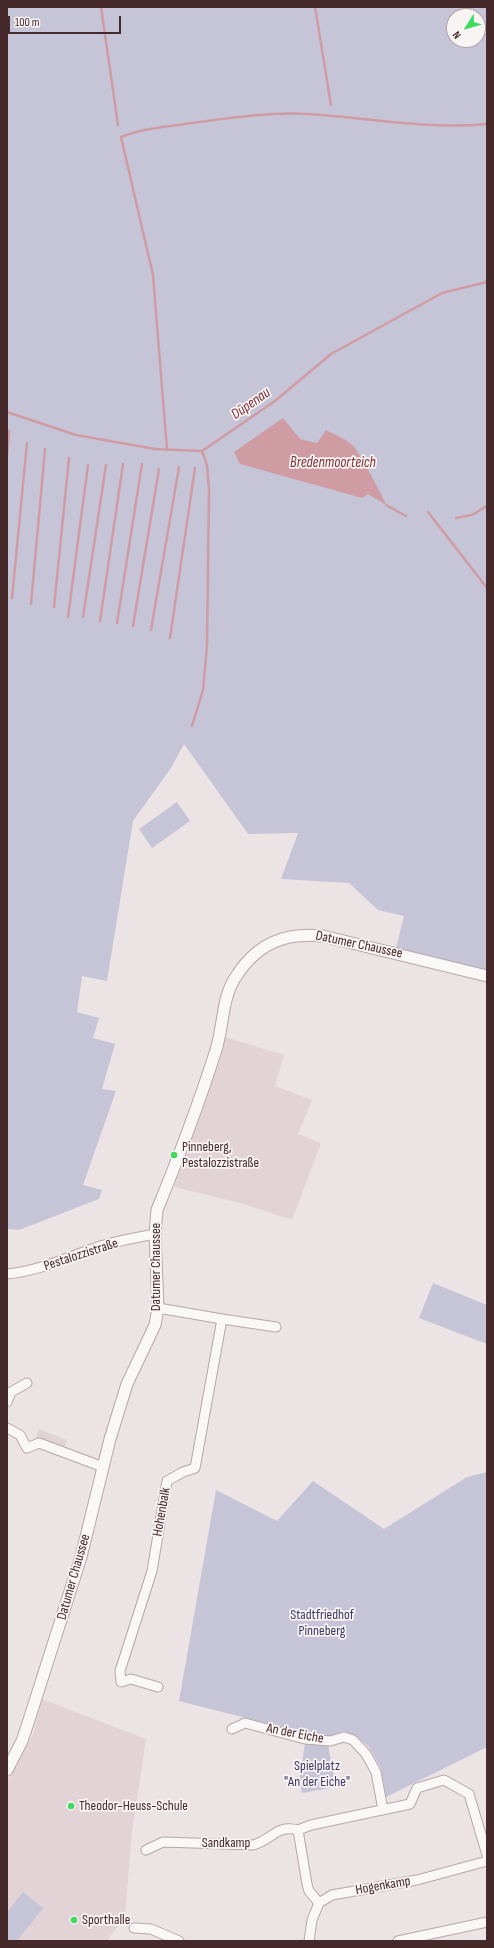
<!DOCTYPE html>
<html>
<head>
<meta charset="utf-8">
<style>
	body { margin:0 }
	#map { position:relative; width:494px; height:1948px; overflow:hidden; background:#ece3e4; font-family:"Sofia Sans Condensed",sans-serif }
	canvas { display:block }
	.frame { position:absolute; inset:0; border:8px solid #46292a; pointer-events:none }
	.north { position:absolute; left:446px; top:8px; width:40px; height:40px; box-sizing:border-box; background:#f9f4f4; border:1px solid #b1a3a3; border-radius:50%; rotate:233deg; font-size:11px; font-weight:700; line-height:16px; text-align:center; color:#46292a }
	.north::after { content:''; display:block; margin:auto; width:14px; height:18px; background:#41d960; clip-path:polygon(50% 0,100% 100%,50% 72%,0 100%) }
	.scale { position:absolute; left:8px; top:16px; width:113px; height:18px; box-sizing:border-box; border:2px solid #46292a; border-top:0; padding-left:5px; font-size:12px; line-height:14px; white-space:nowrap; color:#46292a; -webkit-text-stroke:3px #f9f4f4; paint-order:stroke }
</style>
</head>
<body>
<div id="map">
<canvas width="494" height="1948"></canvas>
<div class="frame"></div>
<div class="north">N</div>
<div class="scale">100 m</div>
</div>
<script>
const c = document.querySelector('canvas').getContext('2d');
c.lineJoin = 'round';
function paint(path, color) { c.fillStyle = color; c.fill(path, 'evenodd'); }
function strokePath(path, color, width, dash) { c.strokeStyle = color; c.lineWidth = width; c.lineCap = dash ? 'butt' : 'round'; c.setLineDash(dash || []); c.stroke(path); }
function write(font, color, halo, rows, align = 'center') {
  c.font = font + ' "Sofia Sans Condensed",sans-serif'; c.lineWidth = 3.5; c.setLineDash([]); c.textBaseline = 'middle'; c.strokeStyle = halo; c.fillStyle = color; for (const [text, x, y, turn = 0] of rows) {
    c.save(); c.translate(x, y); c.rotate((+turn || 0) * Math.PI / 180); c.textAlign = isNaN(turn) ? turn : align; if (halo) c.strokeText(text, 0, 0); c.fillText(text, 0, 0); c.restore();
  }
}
paint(new Path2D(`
	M225,1037L284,1055L275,1086L312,1100L298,1134L321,1143L292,1220L244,1204L174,1187L222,1053Z
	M39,1429L67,1440L63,1451L35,1440Z
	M42,1699L146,1739L132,1832L125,1916L107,1941H7V1781L33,1735Z`), '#e2d4d6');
paint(new Path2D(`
	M7,7H487V971L396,948L404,916L378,910L349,883L281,879L298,833L248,834L184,744L171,768L133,821L107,981L82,976L77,1012L99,1018L93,1038L115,1044L102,1089L116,1091L83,1185L102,1190L99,1199L19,1230L7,1229ZM454,16H478V40H454Z
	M177,802L190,821L152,848L139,829Z
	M433,1283L487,1305V1344L419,1318Z
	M487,1472V1747L386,1797L381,1768L369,1747L356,1736L344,1731L329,1737L317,1736L179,1701L216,1490L277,1521L313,1481L384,1529L467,1477Z
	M305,1744L328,1745L336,1787L302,1793L299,1781Z
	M23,1892L43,1908L17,1941H7V1912Z`), '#c6c4d7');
paint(new Path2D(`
	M283,418L300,439L317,443L326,430C335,435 349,440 355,448C360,454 384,498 386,505L368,494L362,498L240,464L234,452Z`), '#cf9ca3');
strokePath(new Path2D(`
	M101,7L118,125
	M315,7L331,105
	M7,412L76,435L155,449L202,451L275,401L331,354L442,293L487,282
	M167,450L153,275L121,137C143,128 168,127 192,123C230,118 267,112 306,114C366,117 427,130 487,124
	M7,456L9,431
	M386,505L406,516
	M428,512L487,588
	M456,518L472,515L487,506
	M12,598L27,443
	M31,604L45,449
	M54,607L69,458
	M68,617L88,465
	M83,617L106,465
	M100,621L123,464
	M117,623L142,464
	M133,626L159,469
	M151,630L179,467
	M170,638L195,468
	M192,726L203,690L207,645L209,489L207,465L202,451`), '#cf9ca3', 2.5);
const minor = new Path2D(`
	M7,1274C39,1271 65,1258 95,1248C114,1241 135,1238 155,1234
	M222,1319L276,1327
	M7,1402L11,1392L27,1383
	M7,1428L20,1435L27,1448L39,1443L103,1467
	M158,1687L131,1679L121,1682L120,1671L152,1571L167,1481L183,1472L195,1468L222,1319L158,1308
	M232,1729L245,1723L305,1739L330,1741L344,1737L353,1740L366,1754L376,1772L383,1810
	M298,1830L311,1825L410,1804L417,1788L444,1780L469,1794L487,1855
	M146,1850L163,1842L253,1845C272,1840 277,1824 298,1830L307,1884L309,1891L319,1903
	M134,1928L151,1929L179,1941
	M309,1941L312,1920L319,1903L332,1895L417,1880L487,1861
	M398,1941L487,1922`);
const tertiary = new Path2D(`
	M7,1770L22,1741L29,1720L81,1557L110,1439L127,1384L155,1325L158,1308L155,1234L157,1210C178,1159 198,1106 215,1053C224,1028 221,997 237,975C258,943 286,932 323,936L487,976`);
strokePath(minor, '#b7a7a8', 11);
strokePath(tertiary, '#b7a7a8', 13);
strokePath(minor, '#faf7f7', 9);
strokePath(tertiary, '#faf7f7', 11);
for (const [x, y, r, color] of [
	[174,1155,4,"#41d960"],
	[71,1806,4,"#41d960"],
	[74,1920,4,"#41d960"]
]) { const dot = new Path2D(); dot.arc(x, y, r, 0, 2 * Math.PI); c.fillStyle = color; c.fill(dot); strokePath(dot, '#f9f4f4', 1.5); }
write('14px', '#46292a', '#f9f4f4', [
	["Datumer Chaussee",359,945,12],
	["Pestalozzistraße",81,1255,-18],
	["Datumer Chaussee",156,1267,-90],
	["Hohenbalk",162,1512,-80],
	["Datumer Chaussee",74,1577,-74],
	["An der Eiche",295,1734,11],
	["Sandkamp",226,1843],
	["Hogenkamp",383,1886,-10]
]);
write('14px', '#46292a', '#f9f4f4', [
	["Pinneberg,",182,1147],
	["Pestalozzistraße",182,1163],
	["Theodor-Heuss-Schule",79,1806],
	["Sporthalle",82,1920]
], 'left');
write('14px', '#3d3663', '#f9f4f4', [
	["Stadtfriedhof",322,1615],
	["Pinneberg",322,1631],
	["Spielplatz",317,1766],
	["\"An der Eiche\"",317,1782]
]);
write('italic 15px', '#7e3037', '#f9f4f4', [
	["Düpenau",251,404,-35],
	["Bredenmoorteich",333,463]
]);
</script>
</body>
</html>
